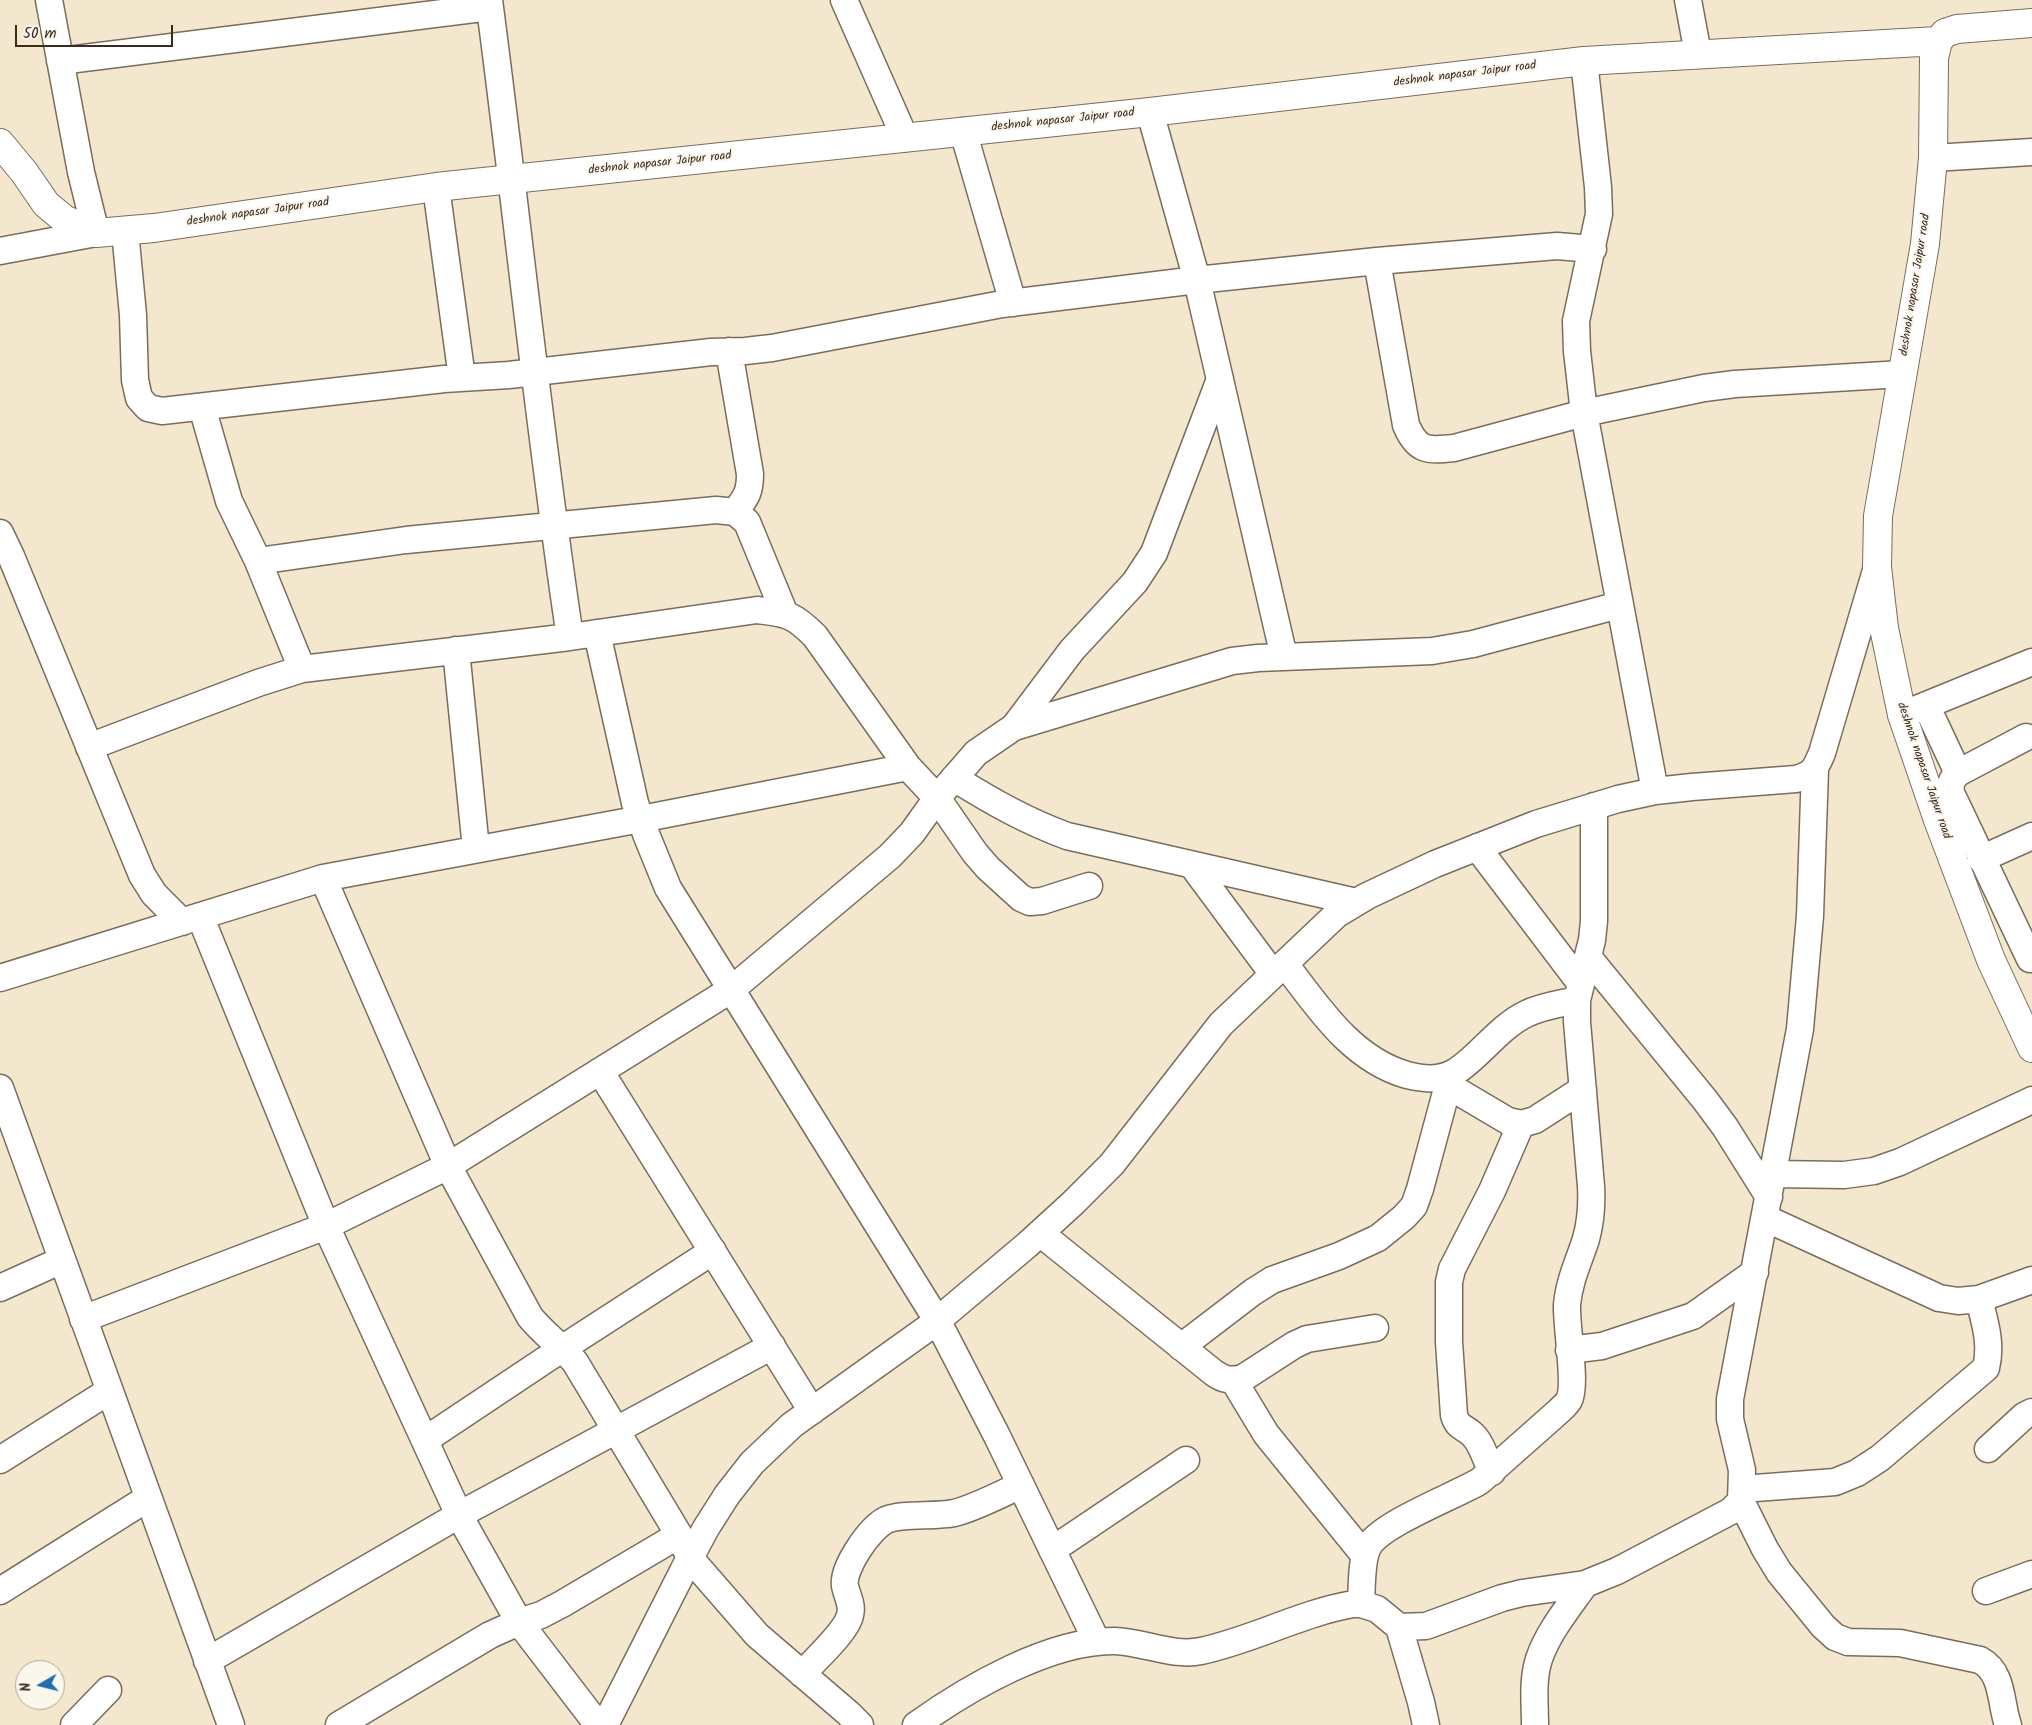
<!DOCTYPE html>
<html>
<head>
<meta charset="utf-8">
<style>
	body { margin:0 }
	#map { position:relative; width:2032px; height:1725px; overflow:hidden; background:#f3e7ce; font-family:Kalam,sans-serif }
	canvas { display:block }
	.north { position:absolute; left:15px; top:1660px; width:50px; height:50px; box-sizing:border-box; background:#fbf7ec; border:1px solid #aea59a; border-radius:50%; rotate:262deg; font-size:14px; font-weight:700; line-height:20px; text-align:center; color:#3b2a1e }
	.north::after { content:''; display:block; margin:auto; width:18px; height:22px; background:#1f6fb2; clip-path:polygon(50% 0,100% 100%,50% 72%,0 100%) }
	.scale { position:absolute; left:15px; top:25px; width:158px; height:22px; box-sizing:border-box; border:2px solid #3b2a1e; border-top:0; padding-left:6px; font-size:15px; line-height:18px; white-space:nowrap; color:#3b2a1e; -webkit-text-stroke:4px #fbf7ec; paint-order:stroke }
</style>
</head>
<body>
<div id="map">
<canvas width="2032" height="1725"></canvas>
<div class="north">N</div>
<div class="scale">50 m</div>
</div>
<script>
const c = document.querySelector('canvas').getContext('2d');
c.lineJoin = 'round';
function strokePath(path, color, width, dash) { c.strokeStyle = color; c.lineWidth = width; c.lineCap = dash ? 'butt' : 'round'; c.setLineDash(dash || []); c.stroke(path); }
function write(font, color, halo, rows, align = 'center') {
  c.font = font + ' Kalam,sans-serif'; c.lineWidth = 4; c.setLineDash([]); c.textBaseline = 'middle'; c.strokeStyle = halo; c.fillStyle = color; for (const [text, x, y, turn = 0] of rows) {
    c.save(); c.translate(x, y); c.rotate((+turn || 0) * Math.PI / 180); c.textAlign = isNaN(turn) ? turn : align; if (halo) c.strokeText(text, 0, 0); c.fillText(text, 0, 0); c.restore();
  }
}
const minor = new Path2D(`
	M489,0C517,212 538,425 570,637
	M844,0L905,138
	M1688,0L1698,54
	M60,61L490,7
	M1584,61L1598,187L1599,214L1576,321L1577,351L1584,413L1655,791
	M1150,112L1197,280L1284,657
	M963,131L1013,303
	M1933,158L2032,152
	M436,187L462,378
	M125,231L133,315L135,380L139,398L148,408L162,411L444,379L509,375L711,352L745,351L772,348L1002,304L1197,280L1377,261L1557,246L1593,249
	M0,251L96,233L81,172L49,0
	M1377,261L1406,425C1417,451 1427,451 1454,448L1584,413L1704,388L1735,384L1902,374
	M729,351L750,474C750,493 746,497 735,512
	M202,407L229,501L258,561L302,669
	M0,533L11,556L142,875L154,894L182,922
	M258,561L406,540L716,510L735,512L747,522L784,612
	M597,633L635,803L646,834L668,888L937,1320L997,1436L1097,1642
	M456,650L476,849
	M1926,705L1958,773
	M1902,715L2032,662
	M1014,727L1072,650L1135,582L1154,553L1220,379
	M2026,737L1958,773C1951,780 1950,784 1951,793L2030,959
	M89,747L258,683L302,669L570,637L757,610C787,613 794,615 815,636L908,767L937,798L975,853L988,868L1021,898L1030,902L1042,901L1089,886
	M954,778C991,801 1026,821 1067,836L1356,902
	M1477,847L1581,984
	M1981,859L2032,836
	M1192,865L1273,974
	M323,878L448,1166L530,1317C544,1334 561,1346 575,1362L679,1535L690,1558L757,1635L848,1713L860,1725
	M200,916L326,1226L459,1515L519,1622L598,1725
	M1588,957L1705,1100L1725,1127L1769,1197
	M1285,964C1318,1007 1351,1059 1407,1075C1423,1079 1439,1081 1455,1072C1479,1057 1499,1027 1526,1014C1542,1006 1560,1004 1577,1000
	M0,978L323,878L641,819L908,767
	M600,1071L812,1411
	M1437,1079L1508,1121L1521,1124L1535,1120L1583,1089
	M0,1088L231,1725
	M1773,1174L1844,1175L1874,1171L1900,1162L2032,1100
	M1765,1218L1939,1298L1958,1301L1979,1299L2032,1280
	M1040,1233L1214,1373C1224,1380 1231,1381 1243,1378L1294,1345L1307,1339L1375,1328
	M0,1288L62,1260
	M83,1319L326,1226L448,1166L732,989L890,856L912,833L937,798L976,753L1014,727L1232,661L1258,658L1432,651L1473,644L1619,605
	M1181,1347L1253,1292L1272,1280L1339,1256L1378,1238L1404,1217L1414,1206L1420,1189L1448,1085
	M1569,1350L1602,1346L1693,1316L1755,1272
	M1234,1381L1266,1434L1365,1556
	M425,1440L563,1348L713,1251
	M1988,1449L2024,1416L2032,1412
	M0,1460L109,1391
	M1492,1472C1486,1460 1482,1444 1473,1435C1464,1426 1458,1429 1454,1415L1449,1342V1282L1452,1269L1492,1191L1521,1124
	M1742,1489L1835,1482L1857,1473L1880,1458L1986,1368C1992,1344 1985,1323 1979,1299
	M1741,1501L1765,1549L1779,1572L1823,1626L1835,1637L1848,1642L1900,1643L1980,1660C2004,1673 2000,1703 2008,1725
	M1052,1550L1186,1460
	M0,1591L148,1498
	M1986,1591L2032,1574
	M1361,1604C1362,1588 1361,1560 1368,1547C1380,1524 1455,1496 1480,1481L1559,1411C1562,1408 1567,1404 1569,1400C1577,1385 1566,1326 1567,1305C1569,1281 1579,1261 1586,1239C1591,1221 1592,1204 1591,1186L1577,1022V1000L1592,940L1594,921V806
	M1399,1627L1421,1702L1426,1725
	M207,1661L459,1515L772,1346
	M802,1674C814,1661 847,1631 850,1615C853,1605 847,1596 845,1586C842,1568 870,1528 886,1520C901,1513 935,1517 954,1513C975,1508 1001,1494 1021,1485
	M74,1725L108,1690
	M339,1725L490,1635L519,1622L541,1615L562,1604L679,1535
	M605,1725L683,1571L706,1528L727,1495L752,1463L792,1425L932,1325L1027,1245L1073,1203L1112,1164L1221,1024L1337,914L1367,896L1435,864L1536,824L1618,799L1655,791L1692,787L1796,779C1814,774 1815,769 1822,753L1877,567
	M916,1725C968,1688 1050,1640 1115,1641C1144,1642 1172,1657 1201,1651C1253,1640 1301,1613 1353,1604H1361L1377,1609L1399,1627L1426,1626L1502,1598L1522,1593L1585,1584L1617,1571L1731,1511L1741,1501L1742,1470L1730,1419V1399L1800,1029L1810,916L1815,769
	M1535,1725C1535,1704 1532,1680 1539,1659C1548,1632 1569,1607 1585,1584`);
const major = new Path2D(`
	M2032,23L1957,29L1945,33L1938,41L1934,58L1933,158L1925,244L1878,516L1877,567L1884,628L1902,715L1938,820L1991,960L2032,1048
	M0,143L24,172L46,204L64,219L96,233L154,228L436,187L1150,112L1584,61L1938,41`);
strokePath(minor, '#7b6c5c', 29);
strokePath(major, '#7b6c5c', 30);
strokePath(minor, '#fff', 26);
strokePath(major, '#fff', 28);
write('12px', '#3b2a1e', '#fbf7ec', [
	["deshnok napasar Jaipur road",1465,75,-7],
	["deshnok napasar Jaipur road",1063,121,-6],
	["deshnok napasar Jaipur road",660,164,-6],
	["deshnok napasar Jaipur road",258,213,-8],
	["deshnok napasar Jaipur road",1916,285,-81],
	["deshnok napasar Jaipur road",1923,771,71]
]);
</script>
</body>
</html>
